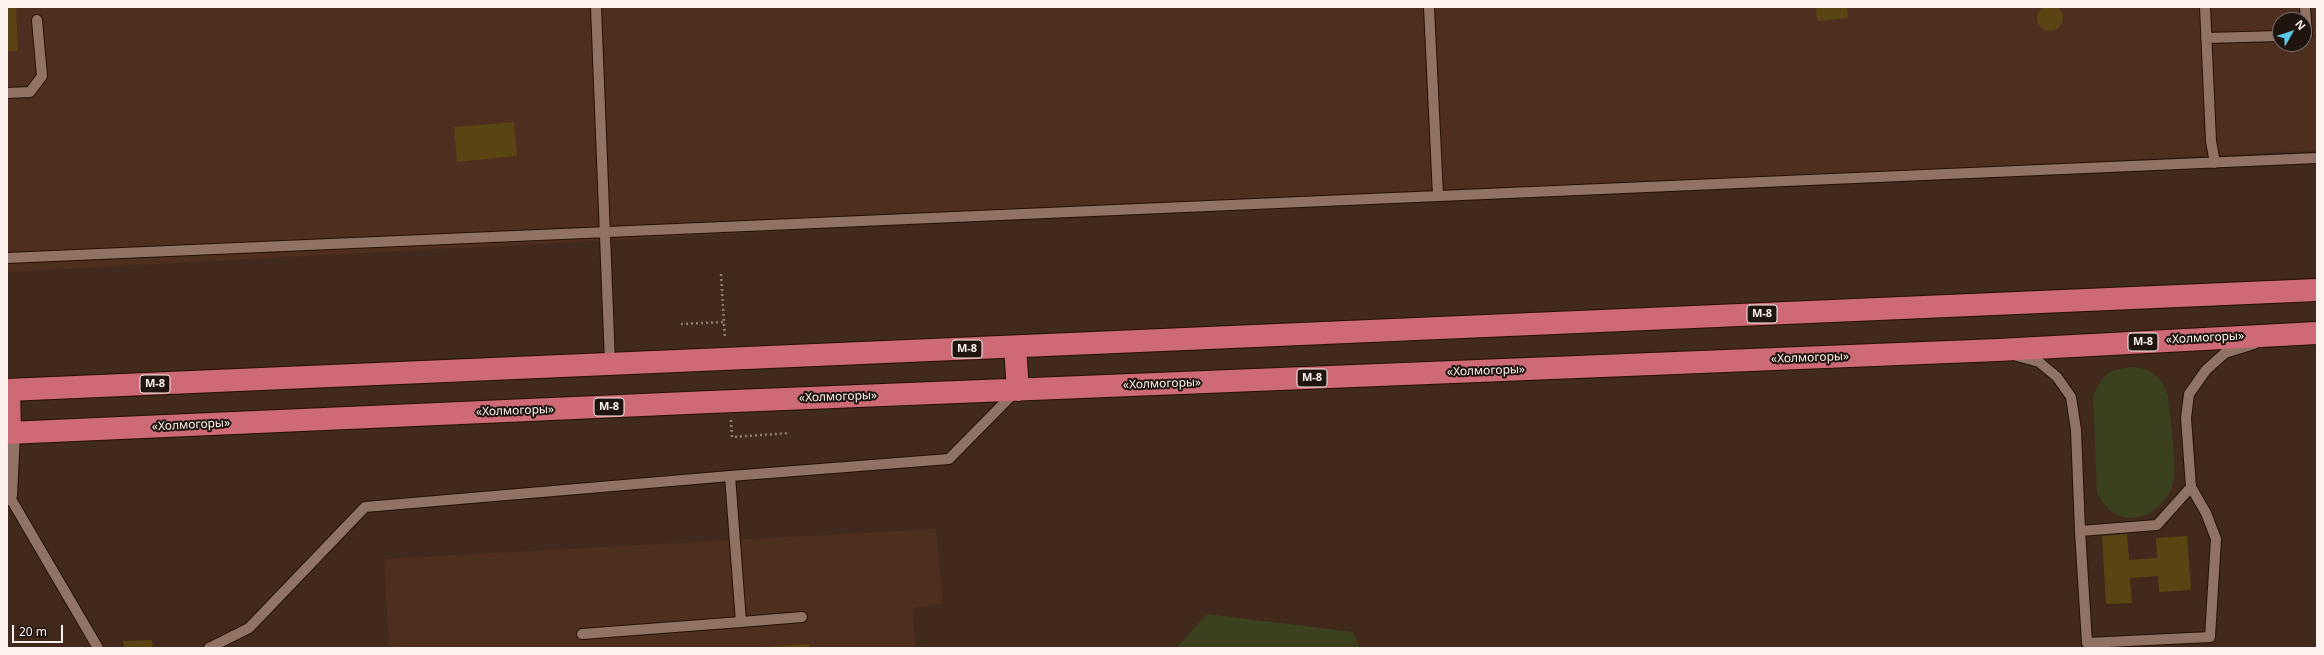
<!DOCTYPE html>
<html>
<head>
<meta charset="utf-8">
<style>
	body { margin:0 }
	#map { position:relative; width:2324px; height:655px; overflow:hidden; background:#41291c; font-family:"Noto Sans",sans-serif }
	canvas { display:block }
	.frame { position:absolute; inset:0; border:8px solid #fdf2ed; pointer-events:none }
	.north { position:absolute; left:2272px; top:12px; width:40px; height:40px; box-sizing:border-box; background:#20140f; border:1px solid #786d68; border-radius:50%; rotate:51deg; font-size:11px; font-weight:700; line-height:16px; text-align:center; color:#fdf2ed }
	.north::after { content:''; display:block; margin:auto; width:14px; height:18px; background:#5bc8e7; clip-path:polygon(50% 0,100% 100%,50% 72%,0 100%) }
	.scale { position:absolute; left:12px; top:625px; width:51px; height:18px; box-sizing:border-box; border:2px solid #fdf2ed; border-top:0; padding-left:5px; font-size:12px; line-height:14px; white-space:nowrap; color:#fdf2ed; -webkit-text-stroke:3px #20140f; paint-order:stroke }
</style>
</head>
<body>
<div id="map">
<canvas width="2324" height="655"></canvas>
<div class="frame"></div>
<div class="north">N</div>
<div class="scale">20 m</div>
</div>
<script>
const c = document.querySelector('canvas').getContext('2d');
c.lineJoin = 'round';
function paint(path, color) { c.fillStyle = color; c.fill(path, 'evenodd'); }
function strokePath(path, color, width, dash) { c.strokeStyle = color; c.lineWidth = width; c.lineCap = dash ? 'butt' : 'round'; c.setLineDash(dash || []); c.stroke(path); }
function write(font, color, halo, rows, align = 'center') {
  c.font = font + ' "Noto Sans",sans-serif'; c.lineWidth = 4; c.setLineDash([]); c.textBaseline = 'middle'; c.strokeStyle = halo; c.fillStyle = color; for (const [text, x, y, turn = 0] of rows) {
    c.save(); c.translate(x, y); c.rotate((+turn || 0) * Math.PI / 180); c.textAlign = isNaN(turn) ? turn : align; if (halo) c.strokeText(text, 0, 0); c.fillText(text, 0, 0); c.restore();
  }
}
paint(new Path2D(`
	M7,7H2317V150L7,272ZM2280,20H2304V44H2280Z
	M936,529L943,604L913,608L915,648H389L384,559Z`), '#4e2f1f');
paint(new Path2D(`
	M2132,367C2152,368 2161,377 2168,395C2170,419 2176,456 2174,478C2172,499 2150,519 2129,518C2114,517 2103,506 2097,493L2093,398C2101,375 2109,369 2132,367Z
	M1207,614L1353,632L1360,648H1176Z`), '#3b401e');
paint(new Path2D(`
	M2037 18a13 13 0 1 1 26 0a13 13 0 1 1-26 0Z
	M7,7H16L18,51H7Z
	M1816,7H1847L1848,18L1817,21Z
	M514,122L517,156L457,162L454,127Z
	M2127,534L2129,560L2157,558L2156,538L2187,536L2191,590L2159,592L2158,576L2130,578L2132,603L2106,604L2102,536Z
	M152,640L153,648H124L123,641Z
	M809,644V648H764V647Z`), '#5b4413');
const service = new Path2D(`
	M596,7L610,363
	M1429,7L1438,196
	M2205,7L2211,141L2215,163
	M2304,35H2307L2305,7
	M2206,38L2280,36
	M7,93L30,92L42,76L37,20
	M7,258L2317,158
	M2017,356L2039,362L2057,377L2071,397L2076,430L2080,531L2157,525L2191,487L2186,418L2189,394L2206,370L2225,353L2254,344
	M8,494L98,648
	M2080,531L2087,643L2210,637L2216,539L2206,513L2191,487
	M741,622L802,617
	M582,634L741,622L730,476
	M209,648L249,628L365,507L730,476L949,459L1016,391`);
const minor = new Path2D(`
	M7,495L10,433`);
const trunk = new Path2D(`
	M1015,347L1018,390
	M7,390L2317,290
	M9,390L10,433
	M7,433L710,402L1998,350L2317,333`);
strokePath(service, '#271105', 12);
strokePath(minor, '#271105', 22);
strokePath(trunk, '#271105', 24);
strokePath(new Path2D(`
	M721,274L725,339
	M681,324L724,322
	M731,420L732,437L790,433`), '#917e75', 2.5, [2, 3]);
strokePath(service, '#907364', 10);
strokePath(minor, '#907364', 20);
strokePath(trunk, '#ce6a75', 22);
for (const [x, y, w] of [
	[1762,314,30],
	[2143,342,30],
	[967,349,30],
	[1312,378,30],
	[155,384,30],
	[609,407,30]
]) { const box = new Path2D(); box.roundRect(x - w / 2, y - 9, w, 18, 3); c.fillStyle = '#20140f'; c.fill(box); strokePath(box, '#fdf2ed', 1); }
write('bold 11px', '#fdf2ed', null, [
	["М-8",1762,314],
	["М-8",2143,342],
	["М-8",967,349],
	["М-8",1312,378],
	["М-8",155,384],
	["М-8",609,407]
]);
write('12px', '#fdf2ed', '#20140f', [
	["«Холмогоры»",2205,338,-3],
	["«Холмогоры»",1810,358,-2],
	["«Холмогоры»",1486,371,-2],
	["«Холмогоры»",1162,384,-2],
	["«Холмогоры»",838,397,-2],
	["«Холмогоры»",515,411,-2],
	["«Холмогоры»",191,425,-3]
]);
</script>
</body>
</html>
